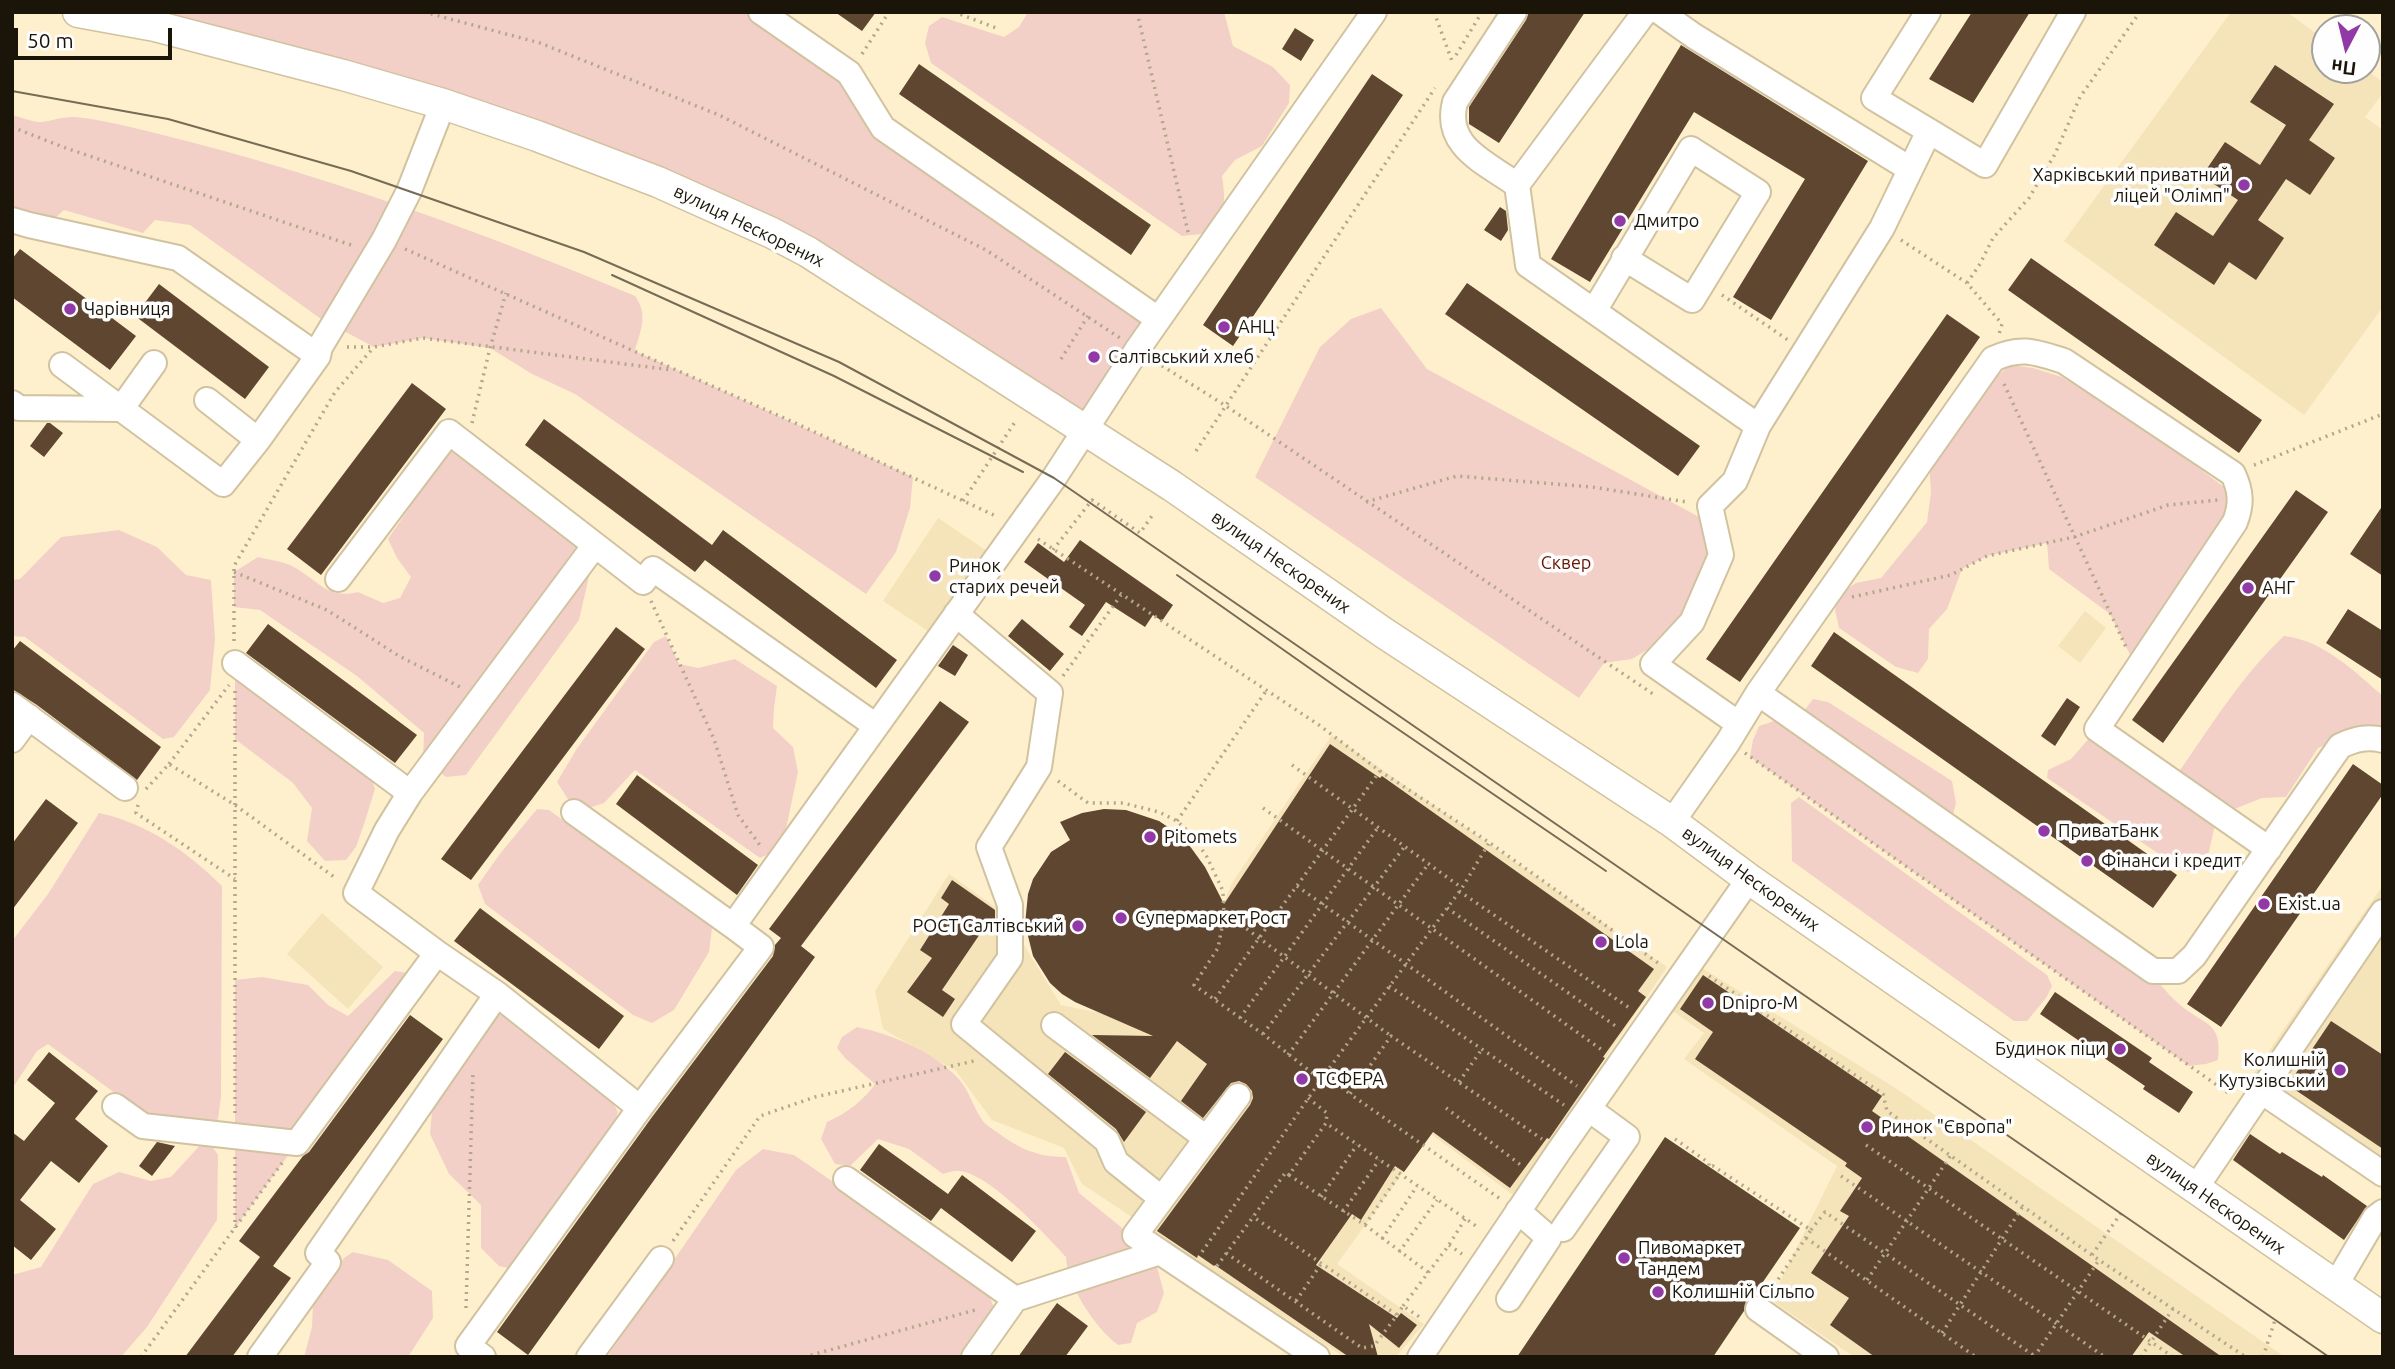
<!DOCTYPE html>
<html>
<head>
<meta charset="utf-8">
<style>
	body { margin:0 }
	#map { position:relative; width:2395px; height:1369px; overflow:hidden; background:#fff0cd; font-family:Ubuntu,sans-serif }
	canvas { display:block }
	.frame { position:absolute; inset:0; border:14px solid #1a1508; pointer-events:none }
	.north { position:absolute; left:2311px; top:14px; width:70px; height:70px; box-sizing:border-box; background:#fefefe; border:2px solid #a3a19c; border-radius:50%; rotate:187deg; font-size:19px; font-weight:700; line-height:28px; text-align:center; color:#1a1508 }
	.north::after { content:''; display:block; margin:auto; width:24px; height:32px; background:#913aa7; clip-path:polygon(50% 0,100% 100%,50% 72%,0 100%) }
	.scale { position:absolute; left:14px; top:28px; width:158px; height:32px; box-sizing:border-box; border:4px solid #1a1508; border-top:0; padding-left:9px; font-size:21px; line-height:24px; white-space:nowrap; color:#1a1508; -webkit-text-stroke:5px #fefefe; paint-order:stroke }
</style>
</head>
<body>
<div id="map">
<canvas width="2395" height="1369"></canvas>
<div class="frame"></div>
<div class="north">Пн</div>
<div class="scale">50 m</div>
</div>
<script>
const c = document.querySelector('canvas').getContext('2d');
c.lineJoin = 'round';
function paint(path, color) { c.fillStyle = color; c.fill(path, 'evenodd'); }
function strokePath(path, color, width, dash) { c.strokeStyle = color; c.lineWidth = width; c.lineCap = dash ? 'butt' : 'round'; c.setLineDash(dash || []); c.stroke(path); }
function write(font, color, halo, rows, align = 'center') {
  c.font = font + ' Ubuntu,sans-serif'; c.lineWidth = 7; c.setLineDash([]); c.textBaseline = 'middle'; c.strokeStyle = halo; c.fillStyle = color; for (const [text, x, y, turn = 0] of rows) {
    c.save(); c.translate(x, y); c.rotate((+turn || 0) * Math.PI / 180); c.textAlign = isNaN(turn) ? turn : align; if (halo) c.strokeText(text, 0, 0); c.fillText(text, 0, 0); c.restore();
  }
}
paint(new Path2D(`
	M2231,12H2287L2325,40V70H2366L2383,82V93L2365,117L2383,130V307L2304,415L2064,241Z
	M938,518L987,551L931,633L883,601Z
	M2085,611L2106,628L2080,663L2058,646Z
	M1332,735L1667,967L1513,1195L1431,1134L1337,1264L1424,1324L1396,1357H1344L1082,1184L1064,1148L992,1120L956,1071L883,1029L875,991L949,874L1005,914L1061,1005L1134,1020L1186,997L1232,883Z
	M2383,885V1167L2253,1074Z
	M322,913L383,967L348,1009L287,954Z
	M1702,968L1897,1089L2285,1357H1854L1771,1300L1837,1166L1684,1059L1704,1033L1671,1010Z`), '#f5e3b9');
paint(new Path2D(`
	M164,12H761L849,73L883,128L1158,319L1084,430L715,206L155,26Z
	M1028,12H1224L1233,46L1273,67L1290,85L1289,103L1262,146L1235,160L1222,176C1226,201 1225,212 1211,233L1182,236L931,63L925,43L929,26L942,17L1004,37L1019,27Z
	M12,115C20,117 30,121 38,122C50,122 62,116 75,117C104,120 135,128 163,135C325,175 482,232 635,296C649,315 640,331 635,351L913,477L910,508L896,552L866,594L575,394L532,374L490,348L423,338L374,347L321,319L190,225L155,220L143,233L64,210L54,219L12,213Z
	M1381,308L1427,369L1699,517L1711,559L1685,615L1662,641L1632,659L1604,663L1579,698L1255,477L1320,347L1351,319Z
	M2010,365L2033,368L2062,377L2148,430L2224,487L2230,508L2132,659L2110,614L2049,569L2047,543L1987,556L1962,569L1947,609L1929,629L1928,659L1918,673L1896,667L1839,628L1835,610L1839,594L1856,583L1881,578L1927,522L1931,492L1929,465L1989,383Z
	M453,450L578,546L591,568L579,620L466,775L446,777L423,759L424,733L357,676L260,610L234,607V572L258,557C269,560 282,561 292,566C317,579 327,600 358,592L383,603L400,598L411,577L397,558L388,539L440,463Z
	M119,530L157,547L186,575L211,580L215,639L210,690L174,737L163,739L25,637L12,636V580L20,579L61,537Z
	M666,636L679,664L698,668L735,659L777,686L774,708L773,728L793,747L798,772L782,848L760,858L635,770L604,803L586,809L569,801L557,782L576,750L654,642Z
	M2284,636C2323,640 2354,671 2383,696V731H2355L2318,748L2286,797L2262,798L2232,810L2214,829L2208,856L2194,872L2184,871L2047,778L2048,770L2071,759L2091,736L2178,773C2211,726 2242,675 2284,636Z
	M235,678L371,777L375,789L365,821L356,847L346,860L325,861L307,841L312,808L293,783L235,739Z
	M1813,699L1828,702L1952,781L1956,803L1948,834L1963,854L2155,979C2164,988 2173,1000 2184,1008C2208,1026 2222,1024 2218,1060L2206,1064L2189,1066L1750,757L1753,740L1759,726L1804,711Z
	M1799,797L2047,975L2052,986L2046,998L2027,1021H2014L1792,861L1791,803Z
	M537,809L549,810L712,928L709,952L674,1010L652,1023L633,1015L485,904L478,885L499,855Z
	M99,813C146,823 188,852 222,886L221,1097L218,1119L210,1127L149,1118L48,1044L37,1051L12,1089V941L48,894Z
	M395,971L408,973L413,985L235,1228V980L262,977L308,985L328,1005L348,1016Z
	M505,1009L612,1101L618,1112L611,1131L512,1269L499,1266L481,1248V1205L449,1174L430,1134L432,1111L462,1059L491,1014Z
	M857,1027C891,1034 932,1051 957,1077C969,1089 972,1105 981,1118C984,1124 991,1128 997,1132C1019,1149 1038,1157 1066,1157L1079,1193L1126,1231L1157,1267L1164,1293L1157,1312L1137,1323L1131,1343L1118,1345C1095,1328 1067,1285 1066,1257C1045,1234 989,1173 959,1171C953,1170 948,1173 943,1174L909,1149L878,1139L850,1166L835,1164L821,1139L827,1122C847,1113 863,1101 875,1084L845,1058L837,1048L842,1037Z
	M202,1143L212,1146L218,1155L217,1220L147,1327L121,1357H12V1275L41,1267L93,1184L119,1172L151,1181L171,1177Z
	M763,1149L794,1155L985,1286L996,1312L966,1357H607L736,1170Z
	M353,1252L388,1260L432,1291L433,1318L408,1357H304L312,1327L313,1302L344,1258Z`), '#f3d0c7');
paint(new Path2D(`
	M835,12H876L862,31Z
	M1529,12H1585L1499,143L1469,124V107L1526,20Z
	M1972,12H2030L1973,103L1929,79Z
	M1295,28L1314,40L1301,61L1282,49Z
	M1681,45L1868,161L1771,320L1733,297L1805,179L1694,112L1590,282L1551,259Z
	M919,64L1151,225L1131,255L899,94Z
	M2275,65L2334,104L2309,140L2335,158L2310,195L2286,179L2258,220L2284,238L2256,280L2229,262L2214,285L2154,245L2176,212L2213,236L2238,200L2202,176L2225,142L2260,165L2286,125L2250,102Z
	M1372,74L1403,95L1233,346L1203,325Z
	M1500,207L1506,211L1508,230L1501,241L1484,230Z
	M20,249L136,336L110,370L12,297V259Z
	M2031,258L2262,420L2239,453L2008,290Z
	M1467,283L1700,446L1678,476L1445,314Z
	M159,284L269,367L245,399L135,316Z
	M1947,314L1980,337L1740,682L1706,659Z
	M412,383L446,409L321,575L287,549Z
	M544,419L712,545L723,530L897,660L876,688L705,560L695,572L525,445Z
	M47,423H50L63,433L44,457L30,446Z
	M2296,490L2328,512L2163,743L2132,720Z
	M2383,505V576L2350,554Z
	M1080,540L1173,605L1162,621L1153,615L1145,627L1106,602L1082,636L1069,627L1085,605L1024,562L1038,543L1064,562Z
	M2348,609L2383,631V680L2326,643Z
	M1022,619L1064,654L1050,671L1008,636Z
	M268,624L417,735L395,763L246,653Z
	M616,627L645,649L471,880L441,859Z
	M1834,632L2177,875L2153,908L1811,666Z
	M20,641L161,747L137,780L37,705L12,689V651Z
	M953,645L968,655L955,676L938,666Z
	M2067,698L2080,707L2055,746L2041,736Z
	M940,701L969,722L801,946L815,957L528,1355L497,1332L652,1117L773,956L775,945L781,938L769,929Z
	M1330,744L1380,778L1382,776L1654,969L1638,991L1646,997L1603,1057L1605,1058L1549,1139L1547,1138L1510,1188L1433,1132L1404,1172L1395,1166L1361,1220L1352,1214L1316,1265L1397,1318L1401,1313L1417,1325L1399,1348L1369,1324L1378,1357H1349L1215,1265L1214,1266L1198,1255L1197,1258L1157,1231L1250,1105L1253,1098L1252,1091L1246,1084L1239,1081L1231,1083L1203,1118L1181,1101L1207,1064L1177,1041L1150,1078L1092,1035L1153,1036L1075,1002L1062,994L1050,983L1033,956L1025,924L1028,894L1033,879L1051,852L1070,840L1060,822L1082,813L1104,809L1126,810L1159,821L1184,838L1205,867L1224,904Z
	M2353,764L2383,785V794L2221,1027L2187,1004Z
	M637,775L758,865L737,895L616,804Z
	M46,799L78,823L12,910V844Z
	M952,880L995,910V932L993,934L984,928L942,990L955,999L943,1017L907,992L932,958L920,950L949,904L941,898Z
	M480,908L624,1016L599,1049L454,941Z
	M1703,975L1882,1096L1872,1111L2222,1357H2186L2149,1332L2131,1357H1875L1830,1325L1849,1298L1811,1273L1849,1216L1840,1211L1862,1178L1845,1166L1847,1163L1695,1059L1713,1032L1680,1009Z
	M2055,992L2152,1058L2149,1062L2193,1092L2179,1113L2143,1089L2145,1086L2040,1014Z
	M410,1015L443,1039L273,1266L291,1278L232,1357H185L260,1257L239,1241L303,1156L309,1152Z
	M2331,1021L2383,1055V1149L2288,1085Z
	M49,1052L98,1091L75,1119L108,1146L79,1183L51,1161L20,1200L56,1229L31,1260L12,1245V1132L24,1141L55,1103L27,1080Z
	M1065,1052L1146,1112L1124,1142L1116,1129L1048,1074Z
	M2250,1134L2280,1154L2282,1152L2322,1177L2323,1175L2367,1206L2344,1240L2233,1160Z
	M1665,1137L1800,1228L1754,1295L1746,1301L1744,1311L1713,1357H1517Z
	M157,1142L175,1146L152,1176L139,1166Z
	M879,1144L948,1194L962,1175L1036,1231L1012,1262L941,1208L931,1221L860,1170Z
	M1057,1303L1088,1326L1065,1357H1018Z`), '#5f4630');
const minor = new Path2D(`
	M761,12L849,73L883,128L1158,319
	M1514,12L1455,102C1443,147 1487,163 1517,185L1528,265L1758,426
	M1660,12L1694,36L1910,169
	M1928,12L1874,98L1929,131
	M1517,185L1645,12
	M12,220L29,225L178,258L318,356L320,347L384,240L409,191L443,104
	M1594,311L1691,149L1758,192L1692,300L1624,258
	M62,365L223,484L258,440
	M207,400L258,440L318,356
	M12,403L19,408L121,409L154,363
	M595,545L410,793L387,830L356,893L437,953L497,994L640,1108
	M338,579L449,432L643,582L653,569L876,726
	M956,614L1050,693L1039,767L989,847L1010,905V958L964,1024L1107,1141L1116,1162L1161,1198
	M235,663L410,793
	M1758,693L2153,971H2178L2194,956L2340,746C2355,739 2367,736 2383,740
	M12,705L125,788
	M1739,724L1653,664L1692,622L1721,555L1710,506L1735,481L1758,426L1882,228L1929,131L1985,165L2073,12
	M12,740L29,717
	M574,812L733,926
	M1672,822L1728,742L1758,693L1993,359C2021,346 2035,352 2064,361L2233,474C2241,491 2242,504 2235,522L2097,729L2269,849
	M1054,1025L1206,1138
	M2261,1091L2383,1174
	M115,1106L143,1126L297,1143L437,953
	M846,1179L1015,1299
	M2195,1189L2383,912
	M1563,1229L1627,1137L1589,1109
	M1160,1252L1135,1235L1238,1096
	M2335,1286L2375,1218L2383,1212
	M1509,1299L1549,1238L1518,1211
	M1758,1309L1826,1357
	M260,1357L328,1262L318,1253L497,994
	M483,1357L468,1346L640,1108L761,947L733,926L1054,478L1137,350L1374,12
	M589,1357L661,1259
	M974,1357L1015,1299L1160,1252L1317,1357
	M1420,1357L1559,1151L1749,879`);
const major = new Path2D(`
	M78,12L155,26L343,75L443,104L537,136L658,182L772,233L808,252L1172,486L1384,633L1672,822L1749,879L2383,1318`);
strokePath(minor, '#d1c2a0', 28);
strokePath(major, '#d1c2a0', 33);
strokePath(new Path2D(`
	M424,12L540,43L719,115L986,250L1120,338
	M954,12L999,29
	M1137,12L1189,236
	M1434,12L1452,61
	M862,54L889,12
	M1456,55L1482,12
	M12,127L63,147L354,246
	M1901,240L1967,283L2002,324L1999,334
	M405,249L793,422L998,517
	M1967,283L1980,264L1993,238L2029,198L2055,154L2080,97L2140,12
	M1722,295L1788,340
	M347,347H374L423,338L672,370
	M1061,359L1088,316
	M1156,362L1226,406L1656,696
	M2004,384L2126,647
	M472,423L490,348L506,293
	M1196,451L1435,88
	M2254,465L2383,414
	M963,501L1015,422
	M1366,502L1457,476L1592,487L1687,502
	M1038,539L1319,725L1380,771L1490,843L1661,965
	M1053,550L1092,500L1140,533L1154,513
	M234,572L327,610L399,656L460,687
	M1852,597L1951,575L1987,556L2074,537L2168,505L2218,500
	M651,601L714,739L738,815L762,848
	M234,641V566L335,392L374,347
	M1063,676L1121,595
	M235,691V1114
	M1745,753L2231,1095
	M169,764L229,685
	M1292,765L1462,888
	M1058,781L1088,803H1123L1159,812L1177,821L1191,834L1207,857L1223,891L1224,917L1218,948L1194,985L1263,1034L1321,1080
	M146,789L169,764L235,805L337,879
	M138,805L136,813L235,879
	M1263,808L1602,1050
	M1177,821L1266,691
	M1297,886L1577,1086
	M1459,891L1631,1009
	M1447,908L1617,1027
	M1224,912L1391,1036
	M1709,976L1883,1094L1887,1111L2099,1260L2246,1357
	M1389,986L1564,1105
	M1215,999L1380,771
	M1240,1018L1379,826
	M1263,1034L1405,846
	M1288,1055L1429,863
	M1325,1074L1350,1094
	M1459,1082L1482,1049
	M1308,1098L1327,1113L1326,1123
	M1446,1108L1522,1166
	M1675,1139L1709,1163V1167L1713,1166L1811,1230L1771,1290
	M1866,1145L2173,1357
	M235,1157V1228
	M1289,1175L1365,1225L1429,1273
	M1841,1176L2105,1357
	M1321,1197L1357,1145
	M1499,1198L1350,1094L1391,1036L1542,1139
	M1343,1212L1379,1160
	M1365,1225L1399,1175
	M1811,1230L1825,1212L2036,1357
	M1806,1238L1976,1357
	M1382,1239L1417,1186
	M673,1241L760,1116L815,1097L974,1061
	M1449,1245L1462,1254
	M1202,1252L1325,1074L1462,888L1489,843
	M1399,1252L1437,1200
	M1226,1253L1362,1348L1374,1346L1397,1315L1252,1216
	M2092,1255L2121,1213
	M1217,1266L1286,1172L1289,1175L1326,1123L1479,1228
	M1867,1280L1951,1155
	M1296,1301L1321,1264
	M1403,1306L1449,1245L1465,1219
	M466,1308L473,1071
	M1397,1315L1403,1306L1421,1318
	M1942,1333L2023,1206
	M141,1357L282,1163
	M804,1357L979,1309
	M2034,1357L2099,1260
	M2141,1357L2174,1307
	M2263,1357L2275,1320`), '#b3a78b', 3.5, [2, 5]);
strokePath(minor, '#fff', 24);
strokePath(major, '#fff', 30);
strokePath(new Path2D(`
	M12,91L168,119L351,171L584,252L839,362L1054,478L2329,1357
	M612,275L834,376L1023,472
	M1177,575L1342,691L1606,871`), '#756c56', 2);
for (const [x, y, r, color] of [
	[2244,185,7,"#913aa7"],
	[1620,221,7,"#913aa7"],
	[70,309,7,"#913aa7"],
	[1224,327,7,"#913aa7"],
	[1094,357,7,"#913aa7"],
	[935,576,7,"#913aa7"],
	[2248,588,7,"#913aa7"],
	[2044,831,7,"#913aa7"],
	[1150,837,7,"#913aa7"],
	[2087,861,7,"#913aa7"],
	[2264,904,7,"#913aa7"],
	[1121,918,7,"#913aa7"],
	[1078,926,7,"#913aa7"],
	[1601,942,7,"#913aa7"],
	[1708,1003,7,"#913aa7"],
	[2120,1049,7,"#913aa7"],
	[2340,1070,7,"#913aa7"],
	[1302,1079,7,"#913aa7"],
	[1867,1127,7,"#913aa7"],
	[1624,1258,7,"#913aa7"],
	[1658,1292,7,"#913aa7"]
]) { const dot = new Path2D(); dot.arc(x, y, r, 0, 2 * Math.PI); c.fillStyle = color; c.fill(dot); strokePath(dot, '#fefefe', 2.5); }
write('18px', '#1a1508', '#fefefe', [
	["Харківський приватний",2230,175,"right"],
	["ліцей \"Олімп\"",2230,196,"right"],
	["Дмитро",1634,221],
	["Чарівниця",84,309],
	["АНЦ",1238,327],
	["Салтівський хлеб",1108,357],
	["Ринок",949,566],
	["старих речей",949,587],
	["АНГ",2262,588],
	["ПриватБанк",2058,831],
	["Pitomets",1164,837],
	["Фінанси і кредит",2101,861],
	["Exist.ua",2278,904],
	["Супермаркет Рост",1135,918],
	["РОСТ Салтівський",1064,926,"right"],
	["Lola",1615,942],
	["Dnipro-M",1722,1003],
	["Будинок піци",2106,1049,"right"],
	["Колишній",2326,1060,"right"],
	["Кутузівський",2326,1081,"right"],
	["ТСФЕРА",1316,1079],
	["Ринок \"Європа\"",1881,1127],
	["Пивомаркет",1638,1248],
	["Тандем",1638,1269],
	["Колишній Сільпо",1672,1292]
], 'left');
write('18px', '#1a1508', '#fefefe', [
	["вулиця Нескорених",749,226,26],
	["вулиця Нескорених",1281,562,35],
	["вулиця Нескорених",1751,879,36],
	["вулиця Нескорених",2216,1203,35]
]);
write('18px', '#671400', '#fefefe', [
	["Сквер",1566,563]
]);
</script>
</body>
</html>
